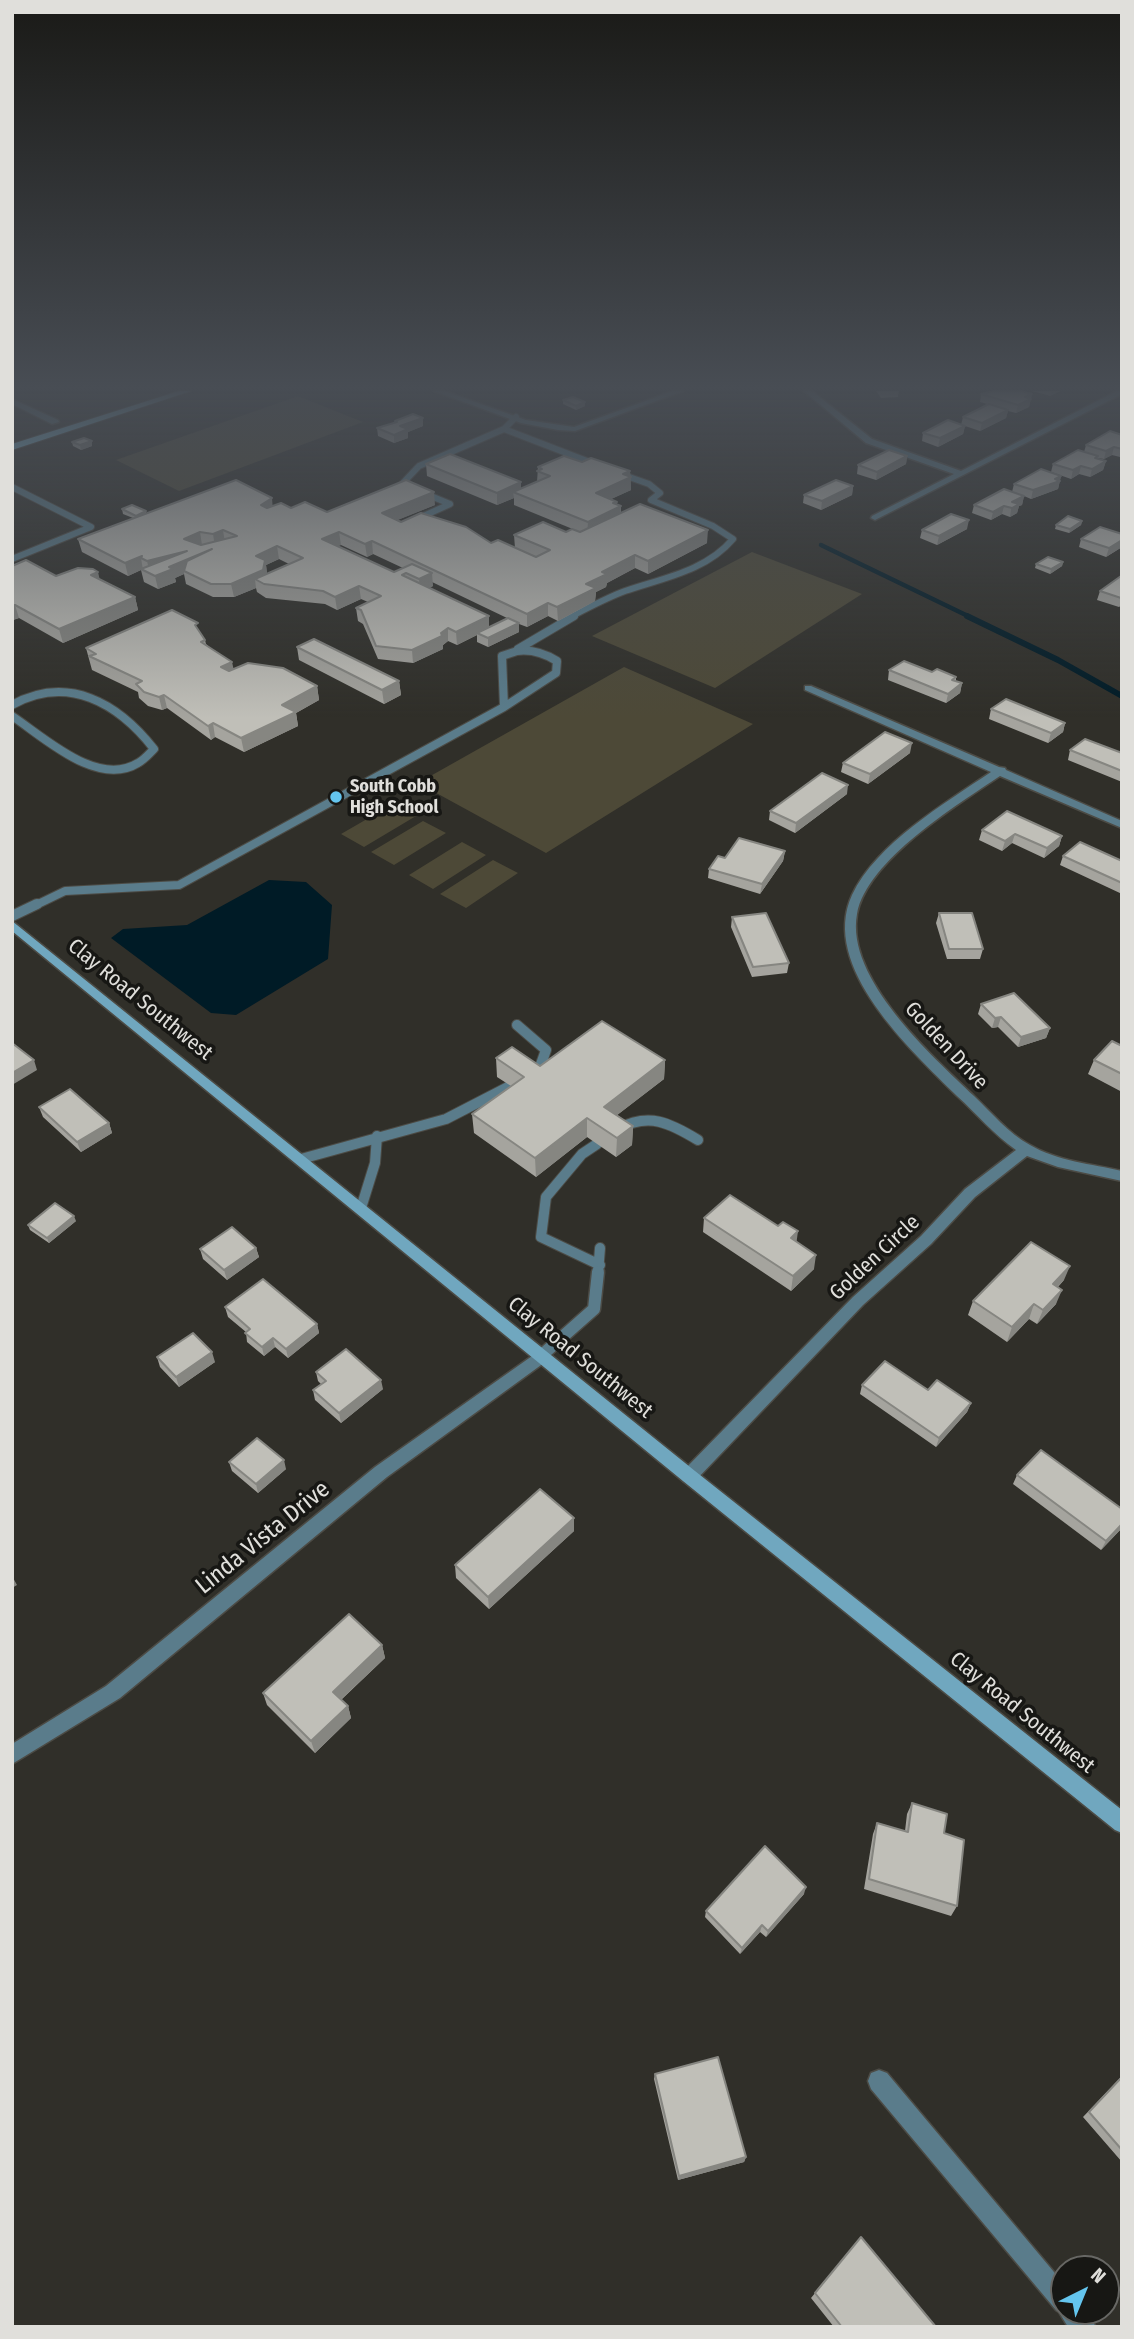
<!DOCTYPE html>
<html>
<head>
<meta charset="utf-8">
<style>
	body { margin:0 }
	#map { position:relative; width:1134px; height:2339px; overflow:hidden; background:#302f29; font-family:"Fira Sans Condensed",sans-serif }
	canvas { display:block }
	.frame { position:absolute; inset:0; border:14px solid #e0dfdb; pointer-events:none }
	.north { position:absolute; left:1050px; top:2255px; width:70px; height:70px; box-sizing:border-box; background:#171714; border:2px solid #676764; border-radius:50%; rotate:43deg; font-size:19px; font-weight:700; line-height:28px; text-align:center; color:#e0dfdb }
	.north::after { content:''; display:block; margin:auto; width:24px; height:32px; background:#64c5ee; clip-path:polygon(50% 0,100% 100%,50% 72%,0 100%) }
</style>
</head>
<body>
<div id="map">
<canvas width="1134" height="2339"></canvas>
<div class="frame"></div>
<div class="north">N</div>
</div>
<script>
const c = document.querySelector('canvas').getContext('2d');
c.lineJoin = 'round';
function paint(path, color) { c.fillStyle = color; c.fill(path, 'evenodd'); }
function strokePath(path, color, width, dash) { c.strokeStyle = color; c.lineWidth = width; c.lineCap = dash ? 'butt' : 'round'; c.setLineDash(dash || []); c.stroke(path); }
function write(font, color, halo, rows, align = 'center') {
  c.font = font + ' "Fira Sans Condensed",sans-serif'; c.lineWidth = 7; c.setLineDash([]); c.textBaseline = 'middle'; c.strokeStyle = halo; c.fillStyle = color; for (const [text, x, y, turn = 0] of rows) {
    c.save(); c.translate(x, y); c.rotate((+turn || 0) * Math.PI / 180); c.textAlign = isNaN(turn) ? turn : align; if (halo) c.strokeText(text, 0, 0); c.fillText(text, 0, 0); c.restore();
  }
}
paint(new Path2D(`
	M298,396L363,422L179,491L116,460Z
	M752,552L862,594L715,688L592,636Z
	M624,667L753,724L546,853L418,783Z
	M393,804L416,816L364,847L341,834Z
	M423,821L446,833L394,865L371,852Z
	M462,842L486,855L433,889L409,875Z
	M493,860L518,873L466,908L440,894Z`), '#4d4937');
paint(new Path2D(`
	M269,880L306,882L332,905L328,959L236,1015L211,1013L111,938L123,929L187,925Z`), '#001b26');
strokePath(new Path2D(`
	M821,545L970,617`), '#001b26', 4.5);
strokePath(new Path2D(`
	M967,616L1058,660L1122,696`), '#001b26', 6);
const laneFar3 = new Path2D(`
	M516,417L504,429L600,466
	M12,487L91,527L12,559
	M417,519L450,504L402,484L419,466L504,429
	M570,617C588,608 606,598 625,591C663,578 706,571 733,539L713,526L651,500L660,493L649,484L618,473`);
const laneFar2 = new Path2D(`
	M518,649L574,616
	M517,651C532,649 544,653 557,661L556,673L504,707L502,656Z
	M12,705C68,674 118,703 154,749C149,754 144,760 138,763C97,788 44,737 12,716
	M34,906L65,891L179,885L504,707`);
const laneFar1 = new Path2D(`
	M12,916L37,904
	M517,1025L546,1050L540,1067L532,1072
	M618,1129C649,1112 670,1123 698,1140
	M597,1144L582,1154L546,1197L541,1237L600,1265
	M301,1159L446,1119L510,1086
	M361,1208L375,1163L377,1136
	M598,1273L600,1248`);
const lane = new Path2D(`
	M542,1355L594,1309L598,1272`);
const street = new Path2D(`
	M434,391H444L526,420L574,427L673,391H683L575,431L558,430L521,423Z
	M804,391H812L872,439L961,471L1117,391H1122V394L875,520L871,518L872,516L954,474L866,443Z
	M12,399L58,420L59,422L52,424L12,404Z
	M805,686H811L999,767L1005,768L1006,770L1122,821V828L1000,776C957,805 867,860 857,914C845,978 932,1056 974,1096C992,1113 1008,1133 1030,1145C1057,1161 1092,1164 1122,1171V1181L1058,1167L1027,1156L975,1197L931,1244L863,1305L695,1481L689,1483L683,1481L681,1476L683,1471L853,1297L921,1236L965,1189L1016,1150C994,1135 977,1114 957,1096C911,1050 819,967 852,895C876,844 945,803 991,772L805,690Z
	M542,1349L548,1350L550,1355L548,1360L387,1477L120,1698L12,1764V1744L106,1686L375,1467Z
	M879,2070L887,2073L1064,2284V2311H1086L1096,2327H1068L1059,2312L1056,2310L871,2089L868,2081L871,2073Z`);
const secondary = new Path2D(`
	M12,921L695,1471L1122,1810V1833L1115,1830L683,1481L12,931Z`);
const primary = new Path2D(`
	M179,391H191L12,450V444Z`);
strokePath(laneFar3, '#4c4b45', 8);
strokePath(laneFar2, '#4c4b45', 10);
strokePath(laneFar1, '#4c4b45', 12);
strokePath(lane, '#4c4b45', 15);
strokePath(street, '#4c4b45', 3);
strokePath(secondary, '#4c4b45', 3);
strokePath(primary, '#4c4b45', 2);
strokePath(laneFar3, '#5a7c8b', 6);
strokePath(laneFar2, '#5a7c8b', 8);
strokePath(laneFar1, '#5a7c8b', 10);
strokePath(lane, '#5a7c8b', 12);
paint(street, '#5a7c8b');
paint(secondary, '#70a7bf');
paint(primary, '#80c8e8');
paint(new Path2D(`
	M876,391H899L898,397L881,398Z
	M1032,391H1060L1050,396Z
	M981,394H1032L1029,407L1016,413L1008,411L1006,418L980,431L965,426L963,434L938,447L922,441L923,433L961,425L963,417L987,404L980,402Z
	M563,400L585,406L576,410L563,404Z
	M423,418V426L408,432V438L394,443L378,436L377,428L395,423V421Z
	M1122,435V456L1120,457L1112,455L1104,459L1098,458V459L1106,461L1103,470L1090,477L1079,474L1071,479L1051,472L1053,464L1084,452L1086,445Z
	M72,442L92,446L81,450L73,446Z
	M907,456L906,464L876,480L857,474L858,465Z
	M582,462L630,471L631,490L611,499L617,505L621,506V513L707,543L648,574L635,568L607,583L606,587L596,592L595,601L558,621L548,616L527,627L519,624V632L488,647L477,642V635L457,645L448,641L443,645V649L413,663L378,659L363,624L358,621L356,608L368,602L361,599L337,610L325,604L266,598L257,592L256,588L234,597H213L186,584L184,574L175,578L176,582L158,589L144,582L141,570L128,576L82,552L78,539L133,518L123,514L122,509L146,511V514L273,506L327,512L435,505L397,520L491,543L515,548L514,535L566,532H580L514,505V498L497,505L427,476L426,464L521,482V489L537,482L538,467ZM341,545L367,557L373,554L403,568L394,572L337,546ZM279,559L289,564L267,574L266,565ZM432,582L507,618L489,627V616L429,588L433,586Z
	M1061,476L1058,489L1031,499L1024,496L1022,505L1019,506L1017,513L1010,517L1002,514L991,520L972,513L974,505L1012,492L1014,484Z
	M853,486L852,495L821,510L803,503L804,495Z
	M1082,521L1081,525L1069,533L1055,529L1056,525Z
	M967,529L937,545L920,538L922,530Z
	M1122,534V547L1106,557L1079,547L1081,539Z
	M1063,562L1062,566L1050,574L1035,568L1036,564Z
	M12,566L56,576L100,579L135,597L138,610L63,643L19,618L13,620H12Z
	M1122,576V605L1119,607L1097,600L1100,591Z
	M200,632L205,640L206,644L234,669L317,686L319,700L296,713L298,726L244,752L215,737L211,740L167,708L162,710L148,706L139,698L138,692L92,670L86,648Z
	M297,647L399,681L401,695L384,704L299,660Z
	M889,670L932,672L956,677V681L962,683L960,693L946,703L888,680Z
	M991,709L1065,723L1063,732L1048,743L989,719Z
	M1070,750L1122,753V782L1068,760Z
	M910,753L868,784L841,772L843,763Z
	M847,794L795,833L769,820L770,811Z
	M982,830L1062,836L1059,846L1044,858L1012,843L1002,851L979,840Z
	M785,851L783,861L760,894L708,878L709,869L725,858Z
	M1063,856L1122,861V894L1060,865Z
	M939,913L983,949L980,959H947L936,923Z
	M732,917L789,963L787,973L752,977L731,927Z
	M981,1004L1050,1028L1046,1038L1018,1047L998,1027L992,1028L978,1014Z
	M1122,1046V1092L1088,1074L1094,1060Z
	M496,1058L540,1066L665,1060L664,1079L617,1115L633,1126L632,1145L616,1157L587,1137L536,1177L474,1133L472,1114L511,1086L497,1077Z
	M39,1107L109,1123L112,1133L81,1152L43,1117Z
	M704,1218L797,1242L814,1269L791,1291L703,1232Z
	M76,1221L49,1243L30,1230L28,1225Z
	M256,1248L259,1257L227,1280L203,1259L200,1249Z
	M1064,1280L1058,1287L1056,1304L1037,1324L1029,1319L1007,1342L968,1315L973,1301Z
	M225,1307L317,1324L319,1333L288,1358L275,1347L264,1356L247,1342L246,1332L228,1317Z
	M157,1357L215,1362L179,1387L160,1367Z
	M316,1372L383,1389L341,1423L315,1400L313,1390L321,1384L318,1381Z
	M862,1385L928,1390L971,1403L967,1412L936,1447L860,1394Z
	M229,1462L286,1469L258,1493L232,1471Z
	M1017,1475L1122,1509V1528L1101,1550L1013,1484Z
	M574,1518V1531L489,1609L456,1578L455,1565Z
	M382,1645L385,1658L341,1700L348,1706L351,1718L315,1753L267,1705L263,1693Z
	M912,1803L944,1833L957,1906L951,1916L864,1889L873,1834L877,1823L905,1831L907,1814Z
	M804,1894L766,1937L760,1932L740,1954L705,1917L706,1911Z
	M655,2074L746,2157L744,2162L678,2180L654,2079Z
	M1122,2076V2162L1083,2117Z
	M861,2237L936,2327H834L811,2298Z`), '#a5a49e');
paint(new Path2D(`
	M1051,391H1060L1050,396Z
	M1032,394L1029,407L1016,413L1018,405L1025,397Z
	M585,402V406L576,410V406Z
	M1008,410L1006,418L980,431L982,423Z
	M423,418V426L408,432V438L394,443V435L400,426Z
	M965,426L963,434L938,447L940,438Z
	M92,441V446L81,450L80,445Z
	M1114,447L1112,455L1104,459L1106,451Z
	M907,456L906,464L876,480L877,472Z
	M1106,461L1103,470L1090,477L1092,469Z
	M1081,466L1079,474L1071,479L1073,470Z
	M630,471L631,490L596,506V493L623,474Z
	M1061,476L1058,489L1031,499L1033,490Z
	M521,482V495L513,492L514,498L497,505V493Z
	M853,486L852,495L821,510L822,501Z
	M434,492L435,505L383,526L382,513Z
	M1024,496L1022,505L1019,506L1017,513L1010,517L1012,502Z
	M272,498L273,511L261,505Z
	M617,502V508L621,506L620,519L587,535L588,522Z
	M1004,506L1002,514L991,520L993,512Z
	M969,520L967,529L937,545L939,536Z
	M1082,521L1081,525L1069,533L1070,529Z
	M223,530L225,543L215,547L213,534Z
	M708,530L707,543L648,574V561Z
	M200,532L202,545L212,549L184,571V574L175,578L176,582L158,589L155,576L170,569L150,574L147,561L184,539Z
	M339,532L341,545L324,552L322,539Z
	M1122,540V547L1106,557L1109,548Z
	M372,541L373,554L367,557L365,544Z
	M277,546L279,559L266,565L267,573L255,579L256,588L234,597L231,584L256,556Z
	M635,555V568L607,583L606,587L596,592L595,601L558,621L557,607L602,572Z
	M142,556L141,558L143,570L141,569V570L128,576L125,563Z
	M1063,562L1062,566L1050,574L1051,569Z
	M98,572L101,585L91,575Z
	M432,573L433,586L420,592L419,579Z
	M359,586L361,599L337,610L335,597Z
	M135,597L138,610L63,643L59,629Z
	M548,603V616L527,627V614Z
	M15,605L19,618L13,620L12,606Z
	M489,616V629L477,633V635L457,645L456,632Z
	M519,623V632L488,647V638Z
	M448,628V641L443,645V649L413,663L412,650Z
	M232,662L235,675L221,667Z
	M399,681L401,695L384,704L382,690Z
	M962,683L960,693L946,703L948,694Z
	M317,686L319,700L296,713L298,726L244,752L241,738L282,705Z
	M164,695L167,708L162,710L159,697Z
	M213,723L215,737L211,740L208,726Z
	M1065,723L1063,732L1048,743L1051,733Z
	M912,743L910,753L868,784L870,774Z
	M848,785L847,794L795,833L796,823Z
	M1015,834L1012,843L1002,851L1005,841Z
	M1062,836L1059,846L1044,858L1047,848Z
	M785,851L783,861L760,894L762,884Z
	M1001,1017L998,1027L992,1028L995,1018Z
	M1050,1028L1046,1038L1018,1047L1021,1037Z
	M34,1060L37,1070L12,1085V1073Z
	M665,1060L664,1079L603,1126L604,1107Z
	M587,1118V1137L536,1177L535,1158Z
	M109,1123L112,1133L81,1152L77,1142Z
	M633,1126L632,1145L616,1157L617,1138Z
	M74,1216L76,1221L49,1243L47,1238Z
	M798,1231L796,1246L791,1238Z
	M256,1248L259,1257L227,1280L224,1270Z
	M816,1255L814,1269L791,1291L793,1276Z
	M1070,1266L1064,1280L1047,1298L1053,1284Z
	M1062,1290L1056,1304L1037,1324L1043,1310Z
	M1034,1304L1029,1319L1007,1342L1012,1327Z
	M317,1324L319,1333L288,1358L286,1349Z
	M273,1338L275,1347L264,1356L262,1347Z
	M212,1352L215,1362L179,1387L176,1377Z
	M381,1380L383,1389L341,1423L339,1413Z
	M971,1403L967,1412L936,1447L939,1438Z
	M284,1460L286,1469L258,1493L256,1484Z
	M574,1518V1531L489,1609L488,1597Z
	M1122,1524V1528L1101,1550L1106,1541Z
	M12,1576L17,1585L12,1588Z
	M382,1645L385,1658L336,1704L333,1692Z
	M348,1706L351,1718L315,1753L311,1741Z
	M806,1887L804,1894L766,1937L768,1931Z
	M762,1925L760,1932L740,1954L742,1948Z
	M746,2157L744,2162L678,2180L679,2176Z`), '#868681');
const building = new Path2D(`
	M994,391H1021L1032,394L1025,397L1031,399L1018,405L981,394Z
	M573,397L585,402L576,406L563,400Z
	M989,404L1008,410L982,423L963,417Z
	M413,414L423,418L400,426L408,429L394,435L377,428L397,422L395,421Z
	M948,420L965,426L940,438L923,433Z
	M1110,431L1122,435V449L1114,447L1106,451L1086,445Z
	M84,438L92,441L80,445L72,442Z
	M889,450L907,456L877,472L858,465Z
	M1078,450L1098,456L1095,458L1106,461L1092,469L1081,466L1073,470L1053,464Z
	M450,454L521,482L497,493L426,464Z
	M564,456L582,462L591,458L630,471L623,474L631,477L596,493L617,502L613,503L621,506L588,522L513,492L550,476L537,471L542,469L538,467Z
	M1041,469L1061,476L1055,479L1060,481L1033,490L1014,484Z
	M236,480L272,498L261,505L267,508L281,503L291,508L305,502L327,512L406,480L434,492L382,513L401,522L421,513L466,527L491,543L498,540L536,557L550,550L514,535L543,522L566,532L572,529L580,532L640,504L708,530L648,561L635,555L602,572L607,574L586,584L596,588L557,607L548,603L527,614L372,541L365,544L339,532L322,539L394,572L412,564L432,573L419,579L406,573L402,575L489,616L456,632L448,628L441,633L442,636L412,650L376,646L361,610L356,608L381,596L359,586L335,597L323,591L264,584L255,579L303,558L277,546L256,556L265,560L263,570L231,584H211L184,571L187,561L212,549L169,567L173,569L155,576L141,569L187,551L147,561L141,558L142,556L125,563L78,539ZM223,530L237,536L201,545L184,539L200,532L213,534Z
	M836,480L853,486L822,501L804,495Z
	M1004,489L1024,496L1012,502L1019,504L1012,508L1004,506L993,512L974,505Z
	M132,505L146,511L136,516L122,509Z
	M951,514L969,520L939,536L922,530Z
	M1068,516L1082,521L1070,529L1056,525Z
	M1100,527L1122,534V540L1109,548L1081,539Z
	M1048,557L1063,562L1051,569L1036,564Z
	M26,560L56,576L78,568L93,569L98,572L91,575L135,597L59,629L15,605L12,606V566Z
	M1121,576V598L1100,591Z
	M172,610L198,623L195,625L205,640L201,642L232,662L221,667L229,671L248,663L283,668L317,686L282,705L296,712L241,738L213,723L208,726L164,695L159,697L144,692L136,684L142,681L89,656L96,654L86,648Z
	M508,618L519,623L488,638L477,633Z
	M314,639L399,681L382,690L297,647Z
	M904,661L932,672L937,669L956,677L952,680L962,683L948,694L889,670Z
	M1006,699L1065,723L1051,733L991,709Z
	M885,732L912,743L870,774L843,763Z
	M1085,739L1122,753V771L1070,750Z
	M822,773L848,785L796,823L770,811Z
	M1007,811L1062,836L1047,848L1015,834L1005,841L982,830Z
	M739,838L785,851L762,884L709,869L718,856L725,858Z
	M1080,842L1122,861V883L1063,856Z
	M766,913L789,963L753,967L732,917Z
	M939,913H972L983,949H949Z
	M1014,993L1050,1028L1021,1037L1001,1017L995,1018L981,1004Z
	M602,1021L665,1060L604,1107L633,1126L617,1138L587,1118L535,1158L472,1114L524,1077L496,1058L512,1047L540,1066Z
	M1112,1041L1122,1046V1074L1094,1060Z
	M12,1043L34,1060L12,1073Z
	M70,1089L109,1123L77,1142L39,1107Z
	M730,1195L778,1226L783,1222L798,1231L791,1238L816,1255L793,1276L704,1218Z
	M55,1203L74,1216L47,1238L28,1225Z
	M232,1227L256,1248L224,1270L200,1249Z
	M1031,1242L1070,1266L1053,1284L1062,1290L1043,1310L1034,1304L1012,1327L973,1301Z
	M263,1279L317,1324L286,1349L273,1338L262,1347L245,1333L250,1329L225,1307Z
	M193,1333L212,1352L176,1377L157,1357Z
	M346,1349L381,1380L339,1413L313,1390L326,1381L316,1372Z
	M885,1361L928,1390L937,1380L971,1403L939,1438L862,1385Z
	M257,1438L284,1460L256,1484L229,1462Z
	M1041,1450L1122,1509V1524L1106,1541L1017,1475Z
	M540,1489L574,1518L488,1597L455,1565Z
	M349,1614L382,1645L333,1692L348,1706L311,1741L263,1693Z
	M912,1803L947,1814L944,1833L964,1840L957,1906L869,1879L877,1823L908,1832Z
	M765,1846L806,1887L768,1931L762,1925L742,1948L706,1911Z
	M718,2057L746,2157L679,2176L655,2074Z
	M1122,2077V2150L1089,2112Z
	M861,2237L936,2327H842L815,2293Z`);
paint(building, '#c0bfb8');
strokePath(building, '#868681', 2);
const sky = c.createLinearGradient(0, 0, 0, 718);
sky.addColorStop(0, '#1a1a17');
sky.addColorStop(0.54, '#484d54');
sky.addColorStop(1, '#484d5400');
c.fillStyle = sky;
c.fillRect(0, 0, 1134, 718);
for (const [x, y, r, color] of [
	[336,797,7,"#64c5ee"]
]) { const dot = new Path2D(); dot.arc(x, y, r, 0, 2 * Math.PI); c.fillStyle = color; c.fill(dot); strokePath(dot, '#171714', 2.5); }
write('bold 18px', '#e0dfdb', '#171714', [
	["South Cobb",350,787],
	["High School",350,808]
], 'left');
write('21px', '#e0dfdb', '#171714', [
	["Clay Road Southwest",140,1000,39],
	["Golden Drive",946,1046,47],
	["Golden Circle",875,1258,-43],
	["Clay Road Southwest",580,1358,39],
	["Clay Road Southwest",1022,1713,39]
]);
write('24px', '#e0dfdb', '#171714', [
	["Linda Vista Drive",263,1538,-39]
]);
</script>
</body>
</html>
